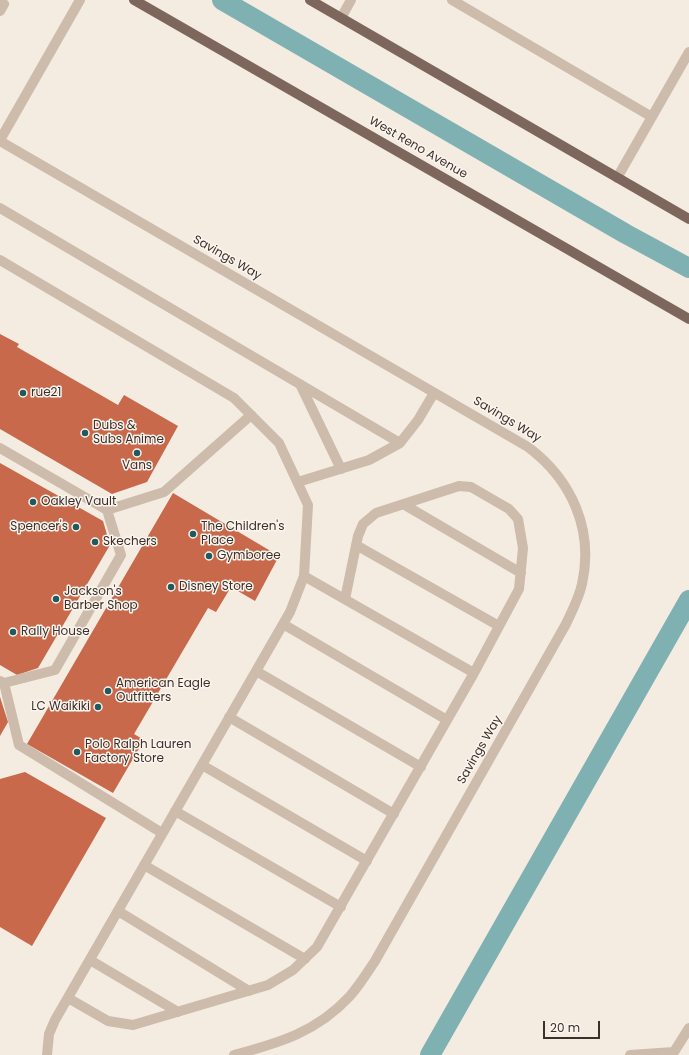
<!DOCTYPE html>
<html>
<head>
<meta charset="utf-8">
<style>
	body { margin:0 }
	#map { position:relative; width:689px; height:1055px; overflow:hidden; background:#f4ebe1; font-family:Poppins,sans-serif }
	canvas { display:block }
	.scale { position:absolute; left:543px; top:1021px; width:57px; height:18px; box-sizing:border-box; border:2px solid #3b302b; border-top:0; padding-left:5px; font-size:12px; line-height:14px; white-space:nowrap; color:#3b302b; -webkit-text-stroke:3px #fbf5ee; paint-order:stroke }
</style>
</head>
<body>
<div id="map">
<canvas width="689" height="1055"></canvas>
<div class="scale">20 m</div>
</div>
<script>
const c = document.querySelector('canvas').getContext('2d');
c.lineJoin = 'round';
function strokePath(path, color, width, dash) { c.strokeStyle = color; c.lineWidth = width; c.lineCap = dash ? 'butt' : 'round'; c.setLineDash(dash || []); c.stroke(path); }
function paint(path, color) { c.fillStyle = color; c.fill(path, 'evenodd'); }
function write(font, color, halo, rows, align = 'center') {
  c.font = font + ' Poppins,sans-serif'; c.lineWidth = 3; c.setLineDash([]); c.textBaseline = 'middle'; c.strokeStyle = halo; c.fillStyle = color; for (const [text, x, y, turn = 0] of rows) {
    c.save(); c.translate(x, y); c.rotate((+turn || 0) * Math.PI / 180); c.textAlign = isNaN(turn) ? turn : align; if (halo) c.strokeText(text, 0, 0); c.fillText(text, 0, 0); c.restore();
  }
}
strokePath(new Path2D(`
	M222,0L626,234L689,268
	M430,1055L689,600`), '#7fb0b2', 20);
paint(new Path2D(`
	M0,334L19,344L17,347L118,405L124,395L178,426L147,482L112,494L0,429Z
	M0,463L103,521L110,545L38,668L17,675L0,665Z
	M173,493L279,556L255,601L231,587L216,612L208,608L134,734L144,740L113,793L27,744Z
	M0,697L8,722L0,736Z
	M25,772L106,818L32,946L0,927V779Z`), '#c8694b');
strokePath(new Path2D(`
	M452,0L652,117
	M0,1L4,4L0,11
	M341,18L351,0
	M617,178L689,52
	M0,208L400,443
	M0,260L234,398L279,443L308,505L304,576L290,612L55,1020L49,1034L47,1055
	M300,384L341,469
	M298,482L369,460L400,443L418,420L434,393
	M403,504L521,573
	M356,545L499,626
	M304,576L474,673
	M283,624L447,720
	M256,671L421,767
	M229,717L394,814
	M202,765L367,861
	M175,811L341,907
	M144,865L305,959
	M118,911L249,991
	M90,960L178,1012
	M68,998L108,1021L133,1025L268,985L293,970L317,947L474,673L519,589L523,548L518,519L509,509L471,487L459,486L376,513L363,524L358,536L345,599
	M674,1052L689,1028
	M630,1055L674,1052`), '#cdbbac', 10);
strokePath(new Path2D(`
	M0,448L107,510
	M0,681L4,683L19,745L162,833
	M4,683L55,670L121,555L107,510L164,492L251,415`), '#cdbbac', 10);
strokePath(new Path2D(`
	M0,140L80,0
	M0,141L528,447C572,480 594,530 582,584C579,598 572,611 566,624L375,961C367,973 359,986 350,996C317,1032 279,1043 234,1055`), '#cdbbac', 10);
strokePath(new Path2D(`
	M134,0L689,319
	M310,0L689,219`), '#7d675c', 10);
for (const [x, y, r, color] of [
	[23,393,4,"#1f5a5e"],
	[85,433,4,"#1f5a5e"],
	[137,453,4,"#1f5a5e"],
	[33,502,4,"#1f5a5e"],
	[76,527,4,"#1f5a5e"],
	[193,534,4,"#1f5a5e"],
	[95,542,4,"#1f5a5e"],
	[209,556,4,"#1f5a5e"],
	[171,587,4,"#1f5a5e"],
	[56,599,4,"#1f5a5e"],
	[13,632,4,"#1f5a5e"],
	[108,691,4,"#1f5a5e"],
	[98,707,4,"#1f5a5e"],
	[77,752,4,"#1f5a5e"]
]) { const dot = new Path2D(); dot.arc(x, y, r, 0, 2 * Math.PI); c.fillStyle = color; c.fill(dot); strokePath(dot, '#fbf5ee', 1.5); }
write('12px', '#3b302b', '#fbf5ee', [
	["West Reno Avenue",418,148,30],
	["Savings Way",227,258,30],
	["Savings Way",507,420,31],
	["Savings Way",480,750,-60]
]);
write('12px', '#3b302b', '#fbf5ee', [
	["rue21",31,393],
	["Dubs &",93,426],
	["Subs Anime",93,440],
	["Vans",137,466,"center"],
	["Oakley Vault",41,502],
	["Spencer's",68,527,"right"],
	["The Children's",201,527],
	["Place",201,541],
	["Skechers",103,542],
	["Gymboree",217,556],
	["Disney Store",179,587],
	["Jackson's",64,592],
	["Barber Shop",64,606],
	["Rally House",21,632],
	["American Eagle",116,684],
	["Outfitters",116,698],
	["LC Waikiki",90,707,"right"],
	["Polo Ralph Lauren",85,745],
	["Factory Store",85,759]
], 'left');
</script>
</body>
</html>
